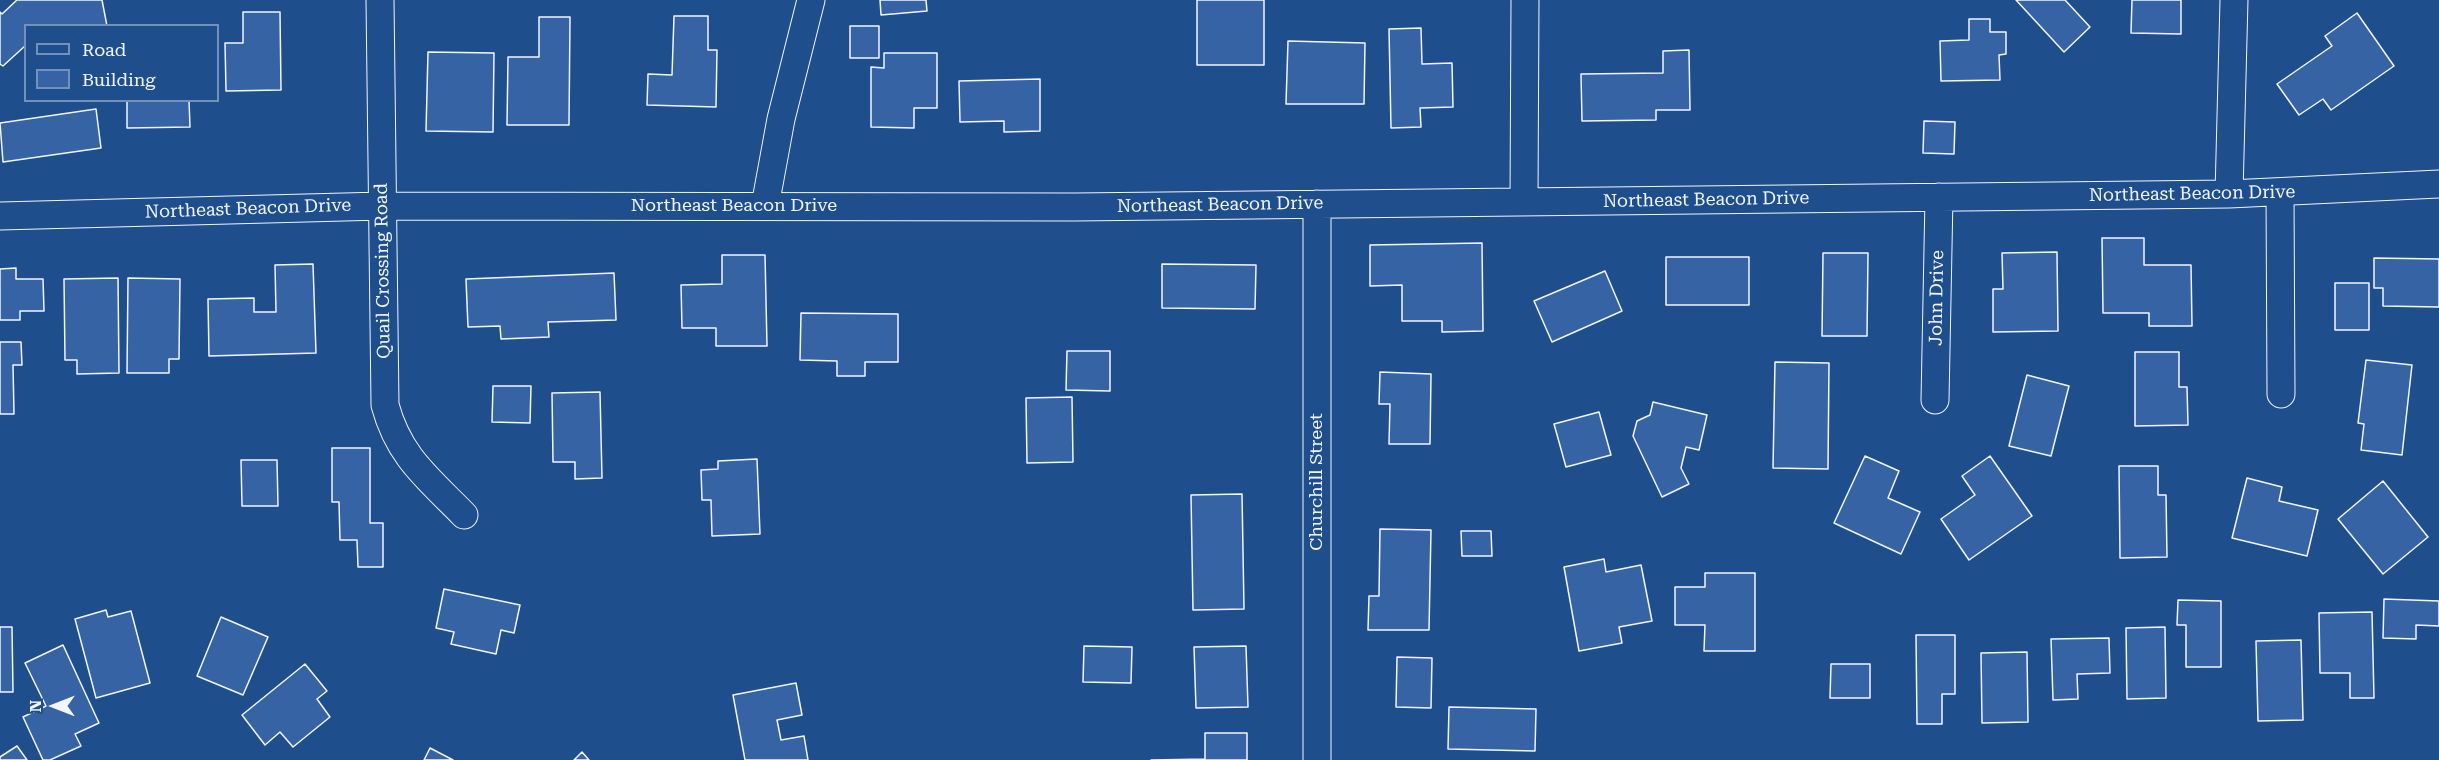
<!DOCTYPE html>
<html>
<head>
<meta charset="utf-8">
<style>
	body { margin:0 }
	#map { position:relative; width:2439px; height:760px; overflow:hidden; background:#1f4e8c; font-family:"Roboto Serif",serif }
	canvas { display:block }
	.legend { position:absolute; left:24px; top:24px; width:195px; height:78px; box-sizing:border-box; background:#1f4e8c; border:2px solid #7391ba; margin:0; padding:8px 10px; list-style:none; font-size:18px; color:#f2f6ff }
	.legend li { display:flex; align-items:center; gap:12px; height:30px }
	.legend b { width:30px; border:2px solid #7391ba }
	.north { position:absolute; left:24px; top:676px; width:60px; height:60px; -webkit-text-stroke:4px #1f4e8c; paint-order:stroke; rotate:270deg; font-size:16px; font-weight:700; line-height:24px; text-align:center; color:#f2f6ff }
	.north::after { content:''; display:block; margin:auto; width:21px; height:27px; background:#f2f6ff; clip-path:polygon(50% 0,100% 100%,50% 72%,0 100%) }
</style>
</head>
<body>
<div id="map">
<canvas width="2439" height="760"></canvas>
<ul class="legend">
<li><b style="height:8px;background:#1f4e8c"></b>Road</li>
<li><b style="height:16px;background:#3563a3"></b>Building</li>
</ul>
<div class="north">N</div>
</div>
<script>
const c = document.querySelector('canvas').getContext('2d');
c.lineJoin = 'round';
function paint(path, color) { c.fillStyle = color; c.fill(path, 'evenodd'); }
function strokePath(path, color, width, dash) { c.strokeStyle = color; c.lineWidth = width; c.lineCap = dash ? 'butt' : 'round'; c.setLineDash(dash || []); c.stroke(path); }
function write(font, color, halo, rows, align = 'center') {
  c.font = font + ' "Roboto Serif",serif'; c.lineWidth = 4.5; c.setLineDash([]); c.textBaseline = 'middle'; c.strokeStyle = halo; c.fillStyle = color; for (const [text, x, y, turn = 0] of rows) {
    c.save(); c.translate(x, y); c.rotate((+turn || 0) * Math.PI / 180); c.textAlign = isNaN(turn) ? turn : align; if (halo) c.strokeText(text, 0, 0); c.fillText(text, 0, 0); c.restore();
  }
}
const building = new Path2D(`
	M17,0H102L107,26H26V45L3,66L0,64V12L2,14Z
	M880,0H926L927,11L881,15Z
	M1197,0H1264V65H1197Z
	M2016,0H2065L2090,27L2064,52Z
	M2132,0H2181V34L2131,33Z
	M243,12H280L281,90L226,91L225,43H243Z
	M2357,13L2394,66L2331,110L2323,99L2299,115L2277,84L2332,46L2325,36Z
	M674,16H708V50H717L716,107L647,105L648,74L672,75Z
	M539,17H570L569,125H507L508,57H539Z
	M1969,19H1990V32H2006V54L1999,55L2000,80L1941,81L1940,41L1969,40Z
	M850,26H879V58H850Z
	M1421,28L1422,64L1452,63L1453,107L1420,108L1421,127L1391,128L1389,29Z
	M1288,41L1365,43L1364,104H1286Z
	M1689,50L1690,110H1656V120L1582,121L1581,74L1663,73V51Z
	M428,52L494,53L493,132L426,131Z
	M884,53H937V108H914V128L871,127V67L884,68Z
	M1040,79V131L1004,132V121L960,122L959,81Z
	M127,100H189L190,127L127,128Z
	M96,109L101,148L3,162L0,123Z
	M1924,121L1955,122L1954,154L1923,153Z
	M2102,238H2144V265H2191L2192,326H2149V313H2103Z
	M1482,243L1483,331L1442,332V321H1402V285L1370,286V245Z
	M2057,252L2058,331L1993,332V289H2003L2002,253Z
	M1823,253H1868L1867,336H1822Z
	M722,255H765L767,346H716V328H682L681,285L722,284Z
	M1666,257H1749V305H1666Z
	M2374,258L2439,259V307L2383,306V288H2374Z
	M313,264L316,353L209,356L208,299L254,298V312H276L275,265Z
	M1162,264L1256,265L1255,309L1162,308Z
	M16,268V279H43L44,311H20V320H0V269Z
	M1605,271L1622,311L1552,342L1534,301Z
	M614,273L616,320L548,322L549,337L501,339L500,326L468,327L466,279Z
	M118,278L119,373L77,374V360H65L64,279Z
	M128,278L180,279L179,359H169V373H127Z
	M2335,283H2369V330H2335Z
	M801,313L898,314V362H865V376H837V361L800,360Z
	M0,342H21L22,365H13L14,414H0Z
	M1067,351H1110V391L1066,390Z
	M2135,352H2179V387H2187L2188,425L2135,426Z
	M2366,360L2412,365L2402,455L2361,450L2364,424L2358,423Z
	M1775,362L1829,363L1828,469L1773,468Z
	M1380,372L1431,374L1430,444H1389L1390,404H1379Z
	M2027,375L2069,386L2051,456L2009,446Z
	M493,386H531L530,423L492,422Z
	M600,392L602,478L575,479V462H553L552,393Z
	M1072,397L1073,462L1027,463L1026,398Z
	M1653,402L1707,415L1699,450L1686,447L1681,468L1689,484L1662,497L1633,436L1637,421L1650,415Z
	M1599,412L1611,455L1566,467L1554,424Z
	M332,448H370V523H383V567H358L357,540H340L339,502H332Z
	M1865,456L1899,471L1888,498L1920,512L1901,554L1834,523Z
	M1990,456L2032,516L1969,560L1941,519L1975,495L1962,476Z
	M757,459L760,534L712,536L711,500H702L701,470L718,469V461Z
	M241,460H277L278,506H242Z
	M2119,466H2158V495H2166L2167,557L2120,558Z
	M2247,478L2282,487L2279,501L2318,510L2307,556L2232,538Z
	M2383,481L2428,537L2383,574L2338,519Z
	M1242,494L1244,609L1193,610L1191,495Z
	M1380,529L1431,530L1429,630H1368L1369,596H1379Z
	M1461,531H1491L1492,556H1462Z
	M1604,559L1606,572L1641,565L1652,621L1619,627L1622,643L1579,651L1564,567Z
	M1705,573H1755V651H1704L1705,625H1675V587H1705Z
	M444,589L520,605L514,633L501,630L496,654L451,644L454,632L436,628Z
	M2384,599L2439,601V626L2416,625V639L2383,638Z
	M2178,600L2221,601V667H2186V625H2177Z
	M106,610L108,617L131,611L150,683L96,698L75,619Z
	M2372,612L2374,698H2350V673H2320L2319,613Z
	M221,617L268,637L243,695L197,676Z
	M0,627H12L13,692H0Z
	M2165,627L2166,698L2127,699L2126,628Z
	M1916,635H1955V694H1942V724H1917Z
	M2109,638L2110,673L2077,674L2078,699L2053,700L2051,639Z
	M2301,640L2303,720L2258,721L2256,641Z
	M63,645L99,723L75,734L81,746L50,760H43L23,717L46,706L25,663Z
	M1084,646L1132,647L1131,683L1083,682Z
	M1246,646L1248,707L1196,708L1194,647Z
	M2027,652L2028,722L1982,723L1981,653Z
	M1397,657L1432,658L1431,708L1396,707Z
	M305,664L327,691L317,699L330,717L293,747L280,732L265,745L242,715Z
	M1831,664H1870V698H1830Z
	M796,683L802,715L777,720L781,740L804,736L808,760H745L733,695Z
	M1449,707L1536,709L1535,751L1448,749Z
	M1205,733H1247V760H1151L1205,759Z
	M17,746L27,760H0V757Z
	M430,748L453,760H424Z
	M582,752L589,760H574Z`);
paint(building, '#3563a3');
strokePath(building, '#f2f6ff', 1.5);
const street = new Path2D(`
	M380,0L385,405C399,457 428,478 464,515
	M2280,193L2281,394
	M2229,194L2234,0
	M1524,202L1525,0
	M1317,204V760
	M765,206L781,119L811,0
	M0,216L382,206L1075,207L2229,194L2439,184
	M1935,400L1939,197`);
strokePath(street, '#f2f6ff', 29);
strokePath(street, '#1f4e8c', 27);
write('18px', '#f2f6ff', '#1f4e8c', [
	["Northeast Beacon Drive",2192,194,-1],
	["Northeast Beacon Drive",1706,200,-1],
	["Northeast Beacon Drive",1220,205,-1],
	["Northeast Beacon Drive",734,206],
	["Northeast Beacon Drive",248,209,-2],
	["Quail Crossing Road",383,271,-91],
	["John Drive",1937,298,-89],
	["Churchill Street",1317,482,-90]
]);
</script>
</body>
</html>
